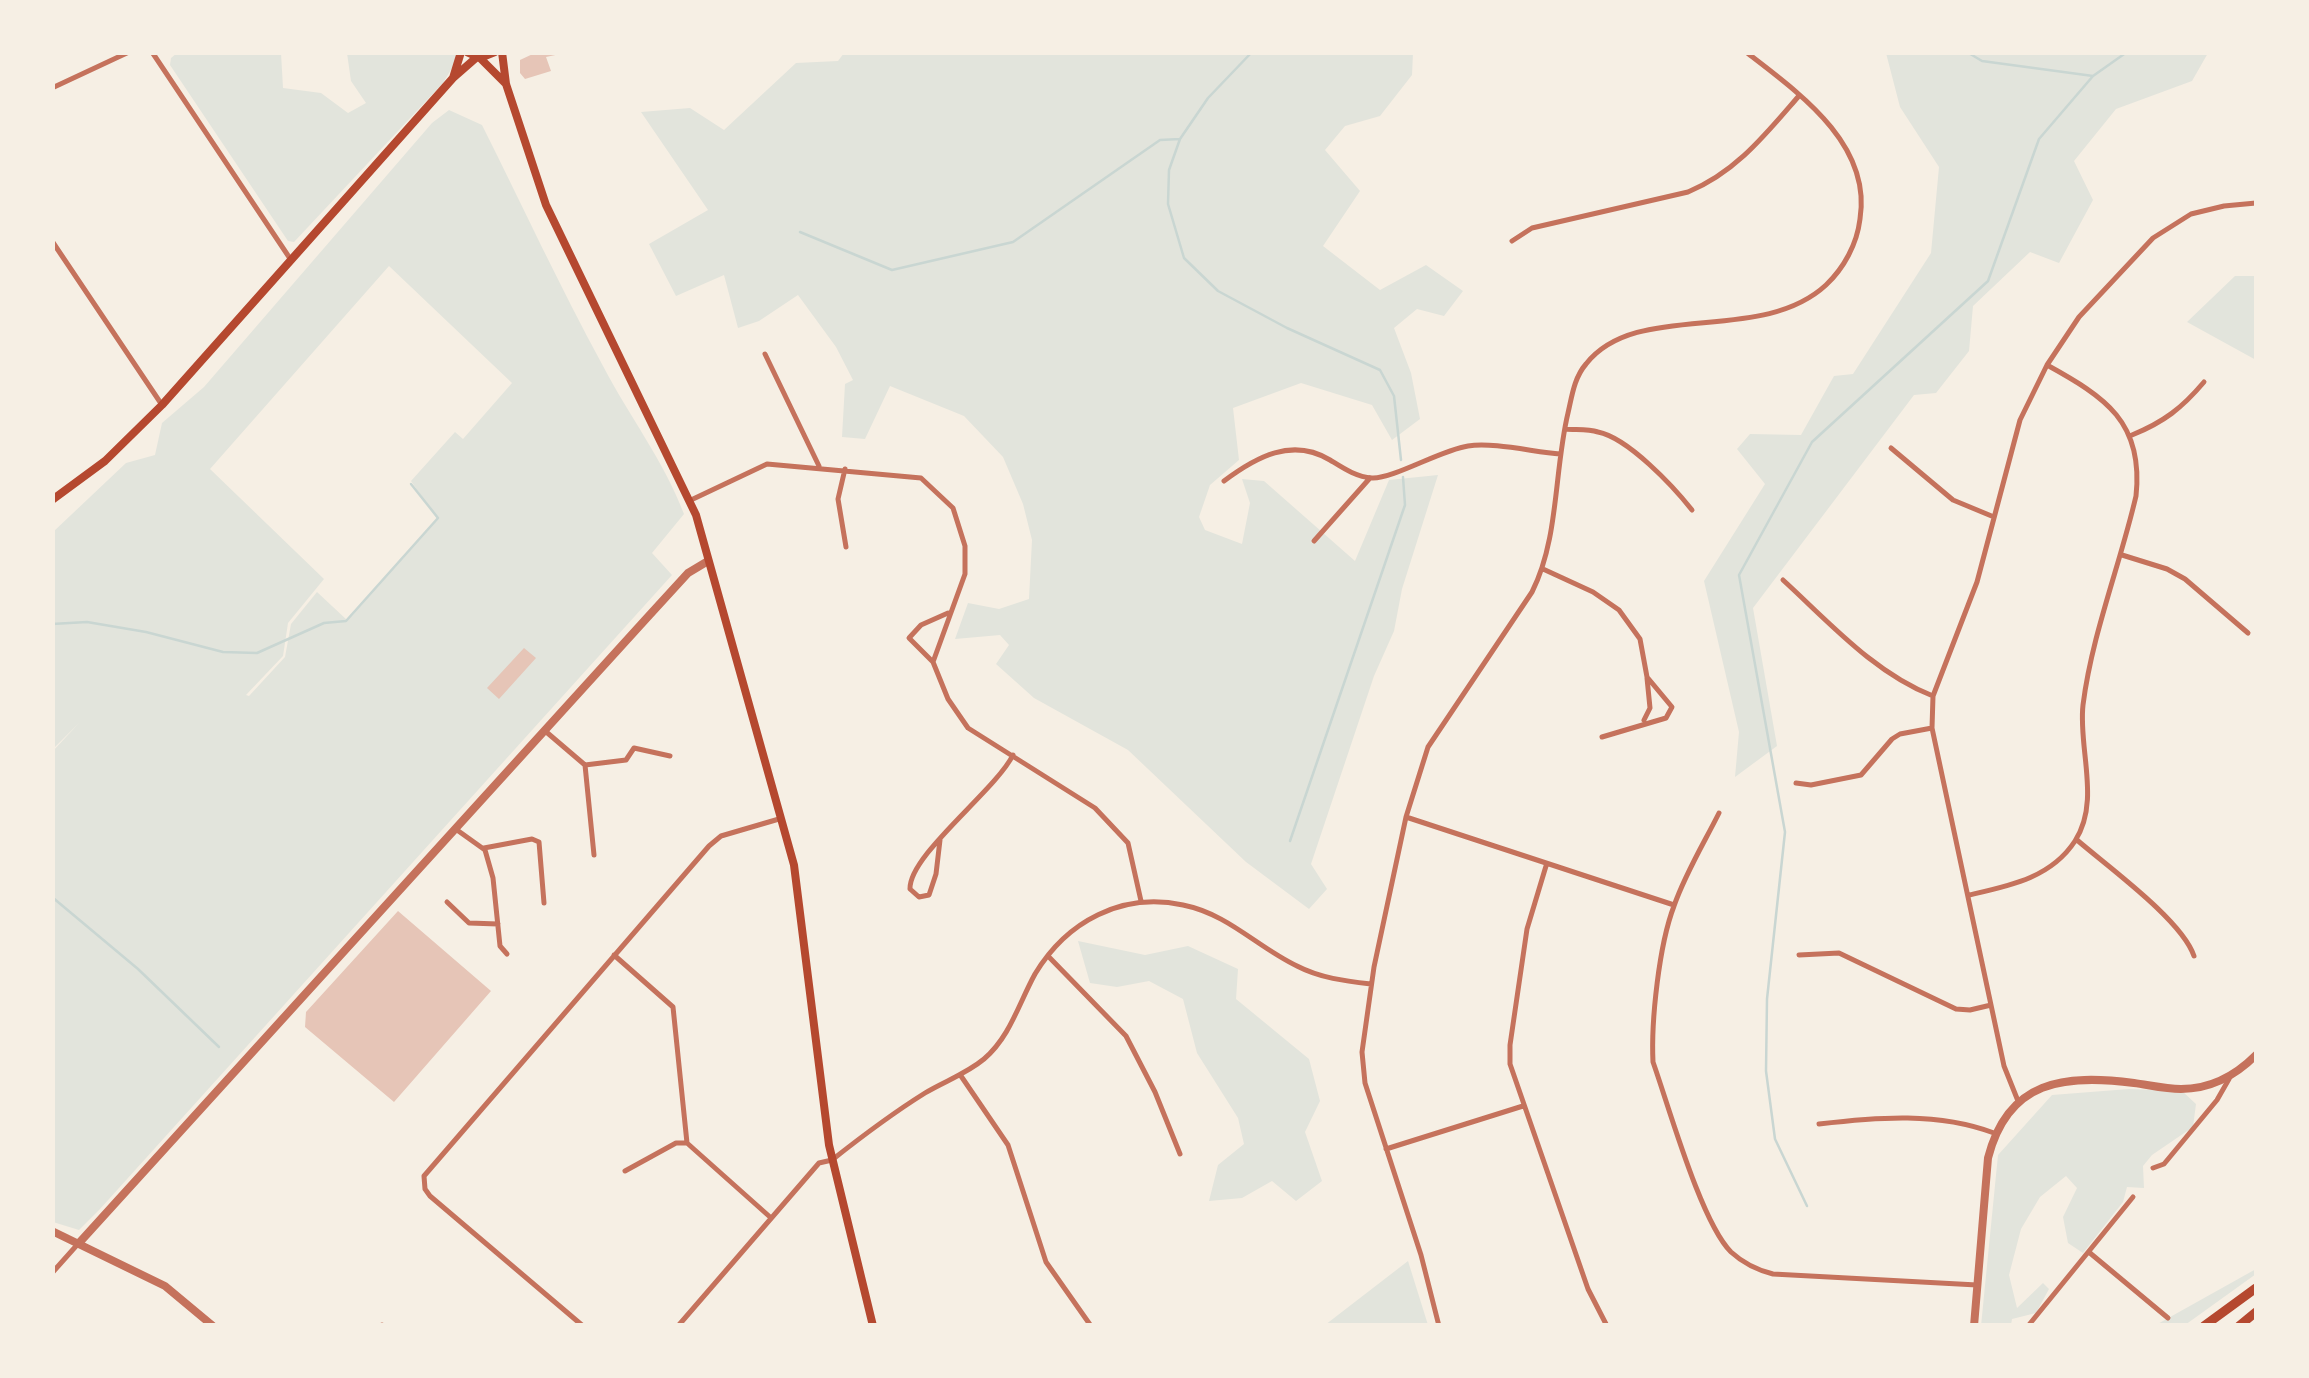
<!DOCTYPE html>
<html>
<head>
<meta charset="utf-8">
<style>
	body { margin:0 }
	#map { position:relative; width:2309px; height:1378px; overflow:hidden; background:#f6efe4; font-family:"Source Serif 4",serif }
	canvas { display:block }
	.frame { position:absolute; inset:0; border:55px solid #f6efe4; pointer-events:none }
</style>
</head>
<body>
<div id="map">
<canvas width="2309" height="1378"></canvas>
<div class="frame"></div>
</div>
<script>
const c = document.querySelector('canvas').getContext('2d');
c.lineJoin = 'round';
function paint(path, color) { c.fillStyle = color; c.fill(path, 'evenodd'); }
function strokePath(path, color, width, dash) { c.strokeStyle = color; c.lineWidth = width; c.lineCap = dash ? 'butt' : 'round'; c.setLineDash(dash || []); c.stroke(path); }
paint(new Path2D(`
	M456,52L455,63L443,83L294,242L288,241L170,65L171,58L177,53H281L283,88L321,93L348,113L366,103L351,81L347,53Z
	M844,53H1413L1412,75L1380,116L1345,126L1325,150L1360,191L1323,246L1380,290L1426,265L1463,291L1444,316L1417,309L1394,328L1411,373L1420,419L1392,440L1372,405L1301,383L1233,408L1239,460L1210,485L1199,517L1205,530L1242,544L1250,503L1242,479L1264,481L1355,561L1389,480L1438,475L1402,589L1394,631L1374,676L1311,864L1327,889L1309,909L1246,862L1128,750L1034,698L996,664L1009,645L1000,635L955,639L968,603L999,609L1029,599L1032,540L1023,504L1003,457L964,416L890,386L865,439L842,437L845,384L853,380L836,347L798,295L759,321L738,328L724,275L676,296L649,244L708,210L641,112L690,108L724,130L796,63L838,61Z
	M1886,53H2208L2192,81L2116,109L2074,161L2093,200L2059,263L2030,252L1973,306L1969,351L1936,393L1914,395L1753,608L1777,746L1735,777L1739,732L1704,581L1765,484L1737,449L1750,434L1801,435L1834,376L1853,374L1931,253L1939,167L1900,107Z
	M449,110L482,125C522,205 560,287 603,366C629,416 664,461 684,514L652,553L672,575L100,1209L79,1230L53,1222L52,752L79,723L53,749V532L126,463L155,455L162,423L204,387L432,123ZM389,266L512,383L463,439L455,432L411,481L437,519L347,620L317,592L291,624L285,657L249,696L246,695L283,656L288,623L324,579L210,469Z
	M2235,276H2256V360L2187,322Z
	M1078,941L1145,955L1188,946L1238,969L1236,999L1309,1059L1320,1101L1305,1132L1322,1181L1296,1201L1272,1181L1242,1198L1209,1201L1218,1165L1244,1144L1238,1118L1197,1053L1183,999L1149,981L1117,987L1090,983Z
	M2129,1089L2182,1091L2196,1104L2193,1127L2152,1155L2143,1166L2144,1188L2127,1187L2123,1202L2083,1253L2068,1243L2063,1217L2077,1188L2066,1176L2040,1197L2021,1229L2009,1275L2017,1308L2043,1283L2049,1289L2036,1313L2012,1319L2011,1325L1981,1326L1998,1155L2052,1095Z
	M1408,1261L1428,1325H1325Z
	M2256,1269V1274L2185,1325L2154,1326Z`), '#e2e4dc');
strokePath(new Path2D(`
	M1252,52L1208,98L1180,139L1169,170L1168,204L1184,258L1218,291L1287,328L1380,370L1394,396L1401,460
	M1967,52L1982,61L2093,76L2127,52
	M800,232L892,270L1013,242L1160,140L1180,139
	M52,624L87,622L146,632L223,652L257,653L324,623L346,621L438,518L411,484
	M1290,841L1405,505L1403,477
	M52,897L138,969L219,1047
	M1807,1206L1775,1139L1766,1071L1767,999L1785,832L1739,575L1812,442L1988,281L2039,139L2093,76`), '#c9d6d2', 2.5);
paint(new Path2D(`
	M537,52L560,54L546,57L551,71L525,79L520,73V60Z
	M524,648L536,658L499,699L487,688Z
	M398,911L491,991L394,1102L305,1027L306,1012Z`), '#e6c5b7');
strokePath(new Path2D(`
	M152,52L291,260
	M52,88L129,52
	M52,241L162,405
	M1512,241L1532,228L1688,192C1736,172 1765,135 1798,97
	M765,354L819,466
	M1565,429C1576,430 1588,429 1598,432C1628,438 1673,486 1692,510
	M2132,435C2164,422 2182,408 2204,382
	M1891,448L1953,500L1994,517
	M845,469L838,499L846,547
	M1224,481C1256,457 1292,437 1330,460C1343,468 1356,477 1372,478C1393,479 1441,450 1468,446C1493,442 1534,452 1560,454
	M691,500L767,464L921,478L953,508L965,546V574L933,662L948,699L968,728L1095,808L1128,843L1141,901
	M1314,541L1370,478
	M2122,555L2167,569L2185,579L2248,633
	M1543,569L1593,592L1619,610L1640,639L1647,677L1672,707L1666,718L1602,737
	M1783,580C1829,622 1874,673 1933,696
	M933,662L909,638L921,625L948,613
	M1644,720L1650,708L1647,678
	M544,730L585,765L594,855
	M585,765L626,760L634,748L670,756
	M1796,783L1811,785L1861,775L1892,739L1900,734L1932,728
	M1719,813C1704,843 1685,874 1674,906C1659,945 1651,1021 1653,1062C1669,1107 1701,1222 1731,1252C1743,1263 1757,1270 1773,1274L1977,1285
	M1406,817L1674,905
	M457,830L485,850L493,878L500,946L507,954
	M940,840L936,874L929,895L919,897L910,889C909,855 995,791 1013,755
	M2077,840C2107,866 2182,920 2194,956
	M484,848L532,839L539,842L544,903
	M1546,866L1527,929L1510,1045V1064L1588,1289L1607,1326
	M1969,895C2009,886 2051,878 2075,841C2101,801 2078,748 2083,705C2092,634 2120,565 2136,496C2144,422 2105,397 2047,365
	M447,902L469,923L498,924
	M614,955L673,1007L687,1143L770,1217
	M1799,955L1839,953L1956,1009L1970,1010L1991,1005
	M1048,956L1126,1036L1155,1092L1180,1154
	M961,1076L1008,1145L1046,1262L1091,1326
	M2018,1101L2004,1066L1932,728L1933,696L1977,582L2020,420L2047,365L2079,317L2153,238L2191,214L2224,206L2256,203
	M1819,1124C1878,1117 1938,1112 1994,1133
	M1386,1149L1523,1106
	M2153,1168L2164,1164L2217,1100L2229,1079
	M625,1171L676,1143H687
	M2090,1253L2168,1318
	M52,1273L77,1245
	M382,1325V1326
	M583,1326L430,1196L425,1189L424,1176L709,846L721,836L779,819
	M678,1326L819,1163L832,1160C861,1137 893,1113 925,1093C945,1081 966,1074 984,1059C1010,1037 1019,1003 1035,974C1067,921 1122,892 1183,905C1228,914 1257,947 1297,966C1320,978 1345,981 1371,984
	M1439,1326L1421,1255L1365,1083L1362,1052L1374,967L1406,817L1428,747L1532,592C1559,539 1554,471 1568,413C1572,396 1574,378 1586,364C1637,299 1760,346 1826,285C1844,268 1857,244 1860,219C1872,144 1799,93 1746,52
	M2028,1326L2133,1197`), '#c5725c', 5);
strokePath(new Path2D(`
	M52,1231L165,1286L213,1326
	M79,1243L645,620L688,573L708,561
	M1974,1326L1988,1158C2008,1080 2064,1074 2134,1083C2149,1085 2165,1089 2181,1089C2210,1089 2236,1075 2256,1055`), '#c5725c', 8);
strokePath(new Path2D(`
	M467,52L480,58L495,52
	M502,52L506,84L546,205L696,515L794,865L829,1145L873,1326
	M480,58L506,84
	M453,78L461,52
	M52,500L105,461L162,405L453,78L477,57`), '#b5482f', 8);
strokePath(new Path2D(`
	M2204,1326L2256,1288
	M2239,1326L2256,1312`), '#b5482f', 9);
</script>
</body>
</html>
